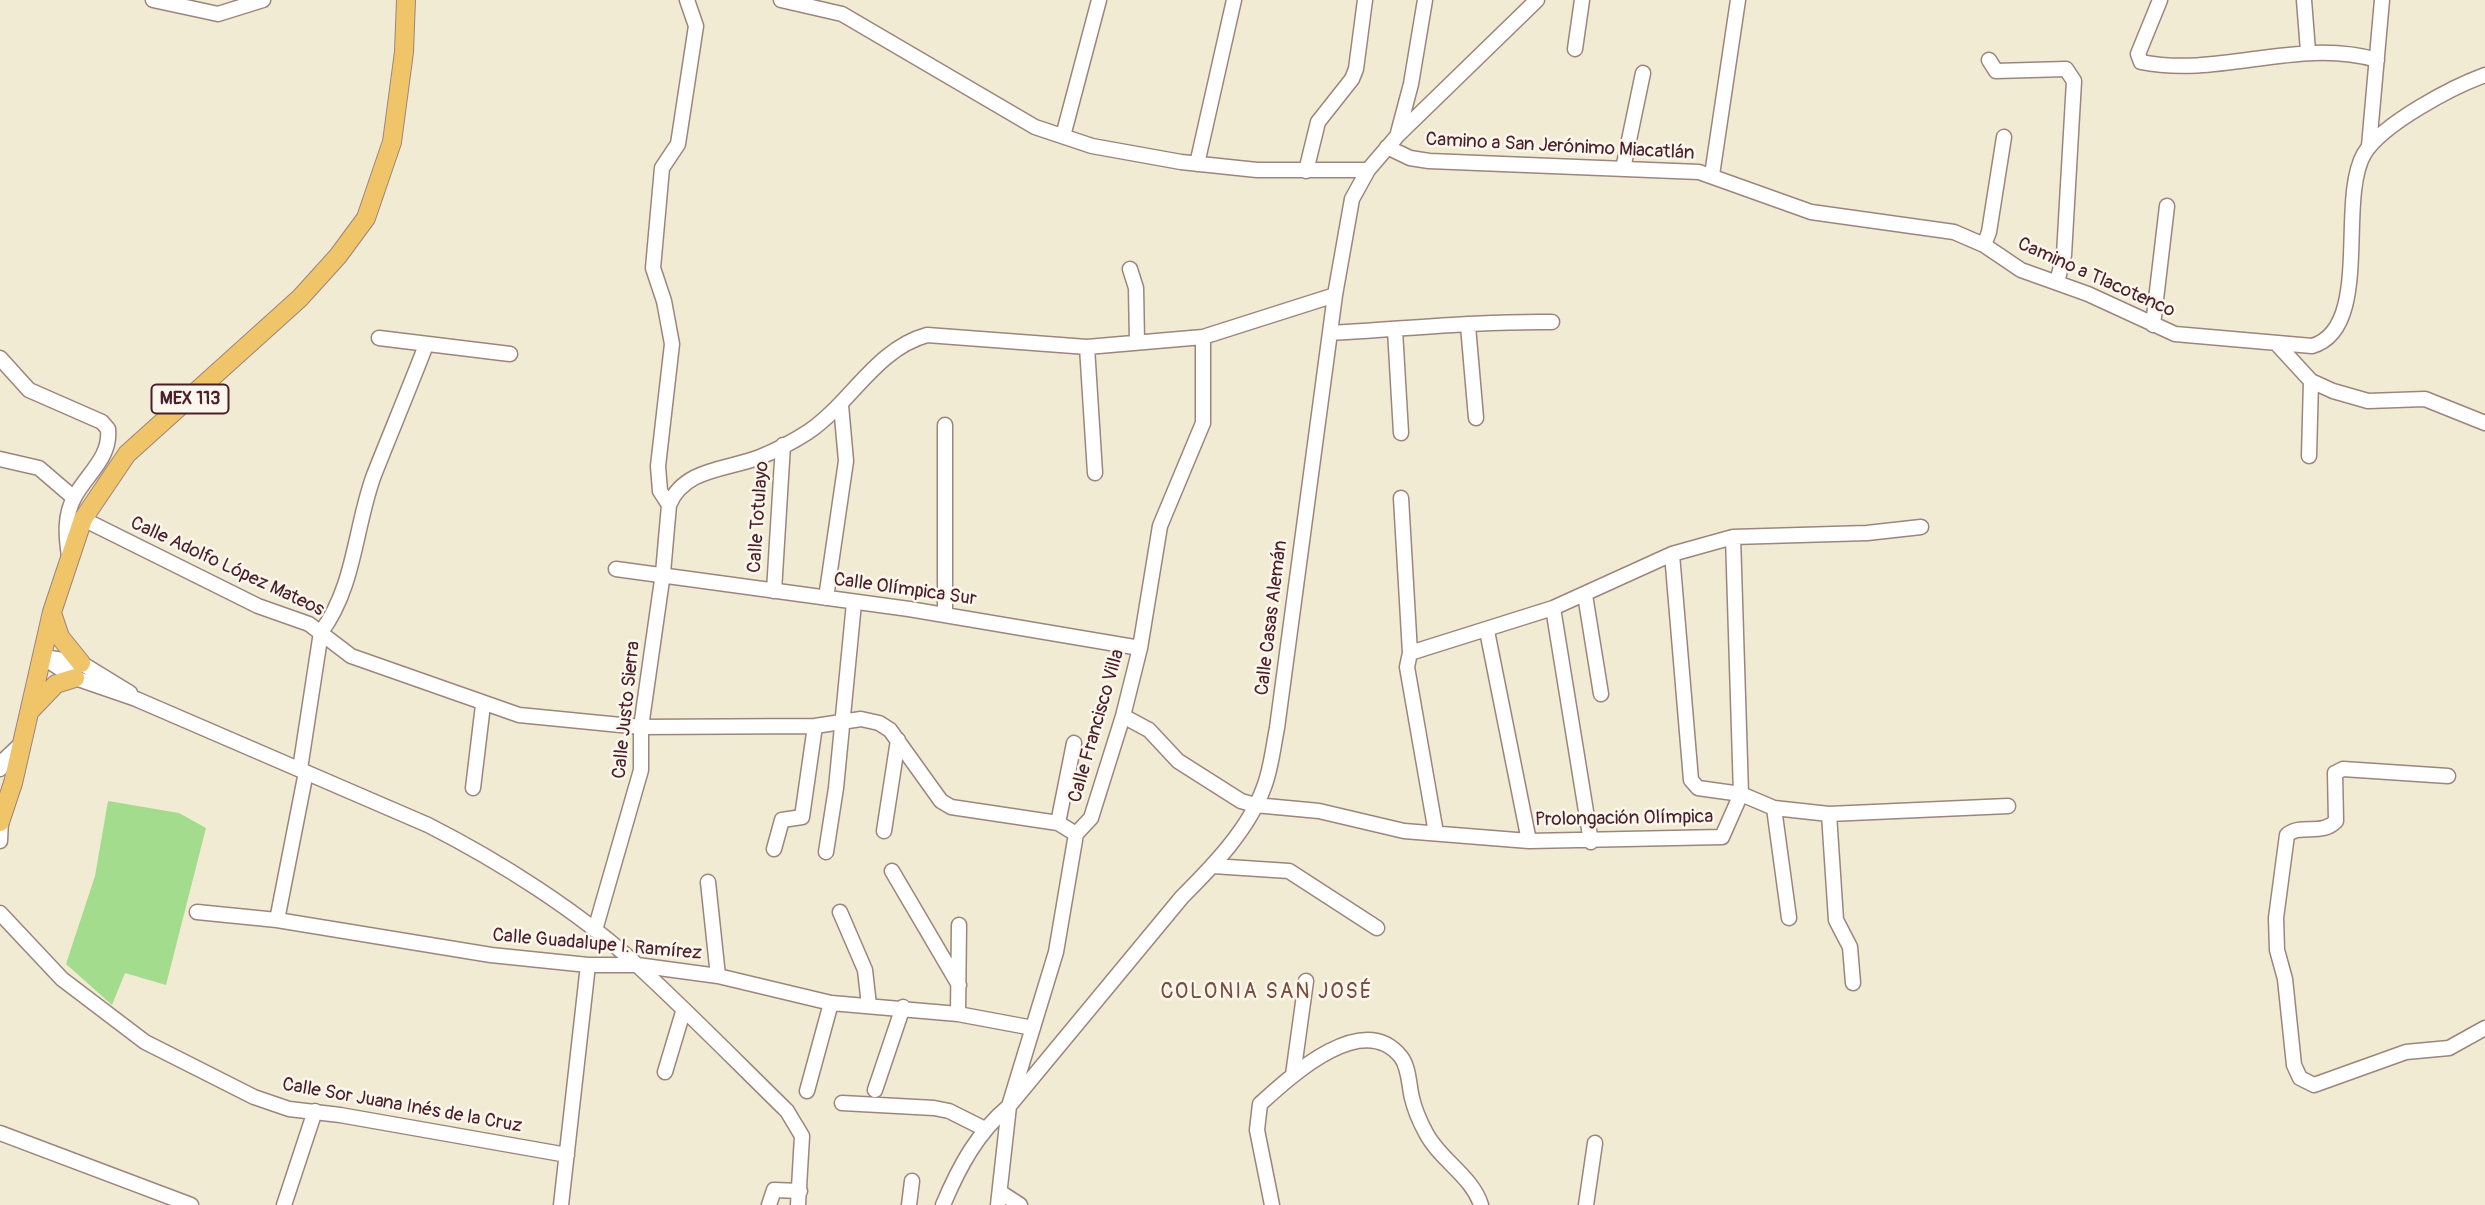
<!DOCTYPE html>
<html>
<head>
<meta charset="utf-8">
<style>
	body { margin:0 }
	canvas { display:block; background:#f0ebd2 }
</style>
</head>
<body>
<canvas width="2485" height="1205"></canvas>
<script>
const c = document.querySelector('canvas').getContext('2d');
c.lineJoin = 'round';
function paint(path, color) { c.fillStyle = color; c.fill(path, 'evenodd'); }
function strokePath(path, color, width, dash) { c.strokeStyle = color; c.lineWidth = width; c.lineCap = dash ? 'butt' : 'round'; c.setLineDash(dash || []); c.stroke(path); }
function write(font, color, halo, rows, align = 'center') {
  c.font = font + ' Pangolin,sans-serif'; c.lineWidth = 5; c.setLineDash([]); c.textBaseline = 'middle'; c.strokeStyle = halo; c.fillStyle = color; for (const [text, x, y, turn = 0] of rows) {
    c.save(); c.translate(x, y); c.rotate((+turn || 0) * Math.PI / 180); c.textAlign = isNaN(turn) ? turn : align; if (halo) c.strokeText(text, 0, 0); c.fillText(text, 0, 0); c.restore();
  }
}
paint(new Path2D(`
	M108,801L179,813L206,828L166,985L125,973L112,1005L66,964L95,876Z`), '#a4dc8e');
const minor = new Path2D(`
	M153,0L218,14L263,0
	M781,0L842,14L1035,127L1092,146L1181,162L1257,170H1368
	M2160,0L2138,54L2141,62C2221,78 2298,37 2377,60
	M2304,0L2308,51
	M1575,49L1582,0
	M1989,60L1996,71L2066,69L2074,81L2064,255L2057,282
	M1398,133L1411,84L1425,0
	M1063,136L1099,0
	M2369,146L2382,0
	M1387,147L1410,158L1429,161L1699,172L1811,212L1954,232L1984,245L2021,270L2088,294L2175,334L2312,346C2373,329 2337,201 2364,154C2382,124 2452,87 2485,75
	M1197,164L1234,0
	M1623,169L1643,73
	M1306,171L1318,122L1352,79L1356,69L1365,0
	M1712,175L1738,0
	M1984,245L1989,232L2004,137
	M1130,269L1136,288L1137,342
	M2153,325L2167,206
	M1468,326L1476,418
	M1395,330L1401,433
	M1330,333C1404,329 1478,321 1552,322
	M379,338L510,354
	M2276,343L2311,381L2333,391L2368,401L2425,399L2485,423
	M1087,347L1095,473
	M0,358L29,390L102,422L108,429C111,457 88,473 75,496C64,515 66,536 69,556
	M2309,456L2311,381
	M0,459L39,468L74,498
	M1401,498L1410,653
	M669,505C684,468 727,470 760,457C775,451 794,441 808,432C851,403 876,349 927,335L1087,347L1203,337L1335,295
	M83,519L258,606L309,624L351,656L519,715L641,727L815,726L861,719L879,723L890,730L941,801L951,807L1058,823L1076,834
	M1672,554L1691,780L1698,788L1741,794L1733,537
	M616,569L909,609L1140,648
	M774,591L783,445
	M1585,595L1601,694
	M826,598L846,461L841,405
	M1553,608L1591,842
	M945,615V425
	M1487,631L1529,841
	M41,656L75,678L136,699L428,825C499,861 578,911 637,965C688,1012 737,1062 787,1111L802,1136L798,1205
	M44,657L81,663L130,693
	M1123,716L1149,730L1178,761L1241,801L1255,805L1319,811L1404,831L1529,841L1722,837L1741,794L1774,808L1829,814L2008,806
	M0,769L5,759L21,744
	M300,769L321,632C355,587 355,526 374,475C391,432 409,389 426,345
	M2448,776L2343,769L2335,773L2336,821C2322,836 2301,823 2287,835L2276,918L2277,950L2285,979L2294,1065L2300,1078L2314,1085L2406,1052L2449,1048L2485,1028
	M473,788L483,705
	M1774,808L1789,918
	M1829,814L1836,920L1850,947L1853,983
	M1058,823L1074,743
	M884,831L898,740
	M1436,833L1407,667L1410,653L1553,608L1672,554L1733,537L1867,533L1921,527
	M0,841L1,819
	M774,849L782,820L802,817L815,726
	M826,852L836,788L854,603
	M1213,866L1289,871L1377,928
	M892,871L959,985
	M708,882L718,976
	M197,912L277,920L491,955L588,965H637L718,976L831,1003L958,1014L1033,1028
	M840,912L865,970L869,1005
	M0,913L62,979L145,1042L254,1097L289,1109L340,1115L567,1155
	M277,920L306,772
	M595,930L641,770V727L663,573L669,505L660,491L658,466L672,344L664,301L653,268L662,168L678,144L696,26L687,0
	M958,1014L959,925
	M665,1072L683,1012
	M1293,1075L1306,981
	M875,1090L903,1007
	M807,1091L831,1003
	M842,1103L934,1108L949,1111L985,1129
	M0,1133L191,1205
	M1000,1192L1020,1205
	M284,1205L315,1111
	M561,1205L588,965
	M769,1205L774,1190L800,1191
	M909,1205L912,1181
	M943,1205C959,1167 977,1133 1009,1106L1182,897C1213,866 1249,829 1264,787C1271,769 1273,748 1277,728L1335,295L1352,199L1368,170L1398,135L1537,0
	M998,1205L1009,1106L1056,952L1076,834L1091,818L1123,716L1140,648L1160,526L1203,423V337
	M1272,1205L1257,1130L1260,1104C1291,1076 1363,1009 1401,1057C1409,1067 1409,1086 1412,1098C1415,1111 1420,1122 1426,1133C1440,1160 1472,1176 1481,1205
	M1586,1205L1595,1143`);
const major = new Path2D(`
	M52,613L60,637L81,663
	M30,711L56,684L75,678
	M0,822L13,783L52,612L83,519L127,454L300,298L338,256L366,218L392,142L404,52L406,0`);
strokePath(minor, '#9d857e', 17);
strokePath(major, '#9d857e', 20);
strokePath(minor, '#fff', 14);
strokePath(major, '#f0c469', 18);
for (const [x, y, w] of [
	[190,399,77]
]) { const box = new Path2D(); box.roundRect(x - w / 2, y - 14.5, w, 29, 5); c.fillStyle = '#fbf7ec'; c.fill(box); strokePath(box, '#4a1f2b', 2); }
write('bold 18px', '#4a1f2b', null, [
	["MEX 113",190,399]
]);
write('19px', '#4a1f2b', '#fbf7ec', [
	["Camino a San Jerónimo Miacatlán",1560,147,3],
	["Camino a Tlacotenco",2096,278,24],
	["Calle Totulayo",759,517,-86],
	["Calle Adolfo López Mateos",227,567,25],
	["Calle Olímpica Sur",905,590,8],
	["Calle Casas Alemán",1272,618,-83],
	["Calle Justo Sierra",627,710,-84],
	["Calle Francisco Villa",1097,726,-74],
	["Prolongación Olímpica",1624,819,-1],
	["Calle Guadalupe I. Ramírez",597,945,5],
	["Calle Sor Juana Inés de la Cruz",402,1106,10]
]);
c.letterSpacing = '2px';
write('21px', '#7a4b3f', '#fbf7ec', [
	["COLONIA SAN JOSÉ",1267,993]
]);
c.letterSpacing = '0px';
</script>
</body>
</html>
